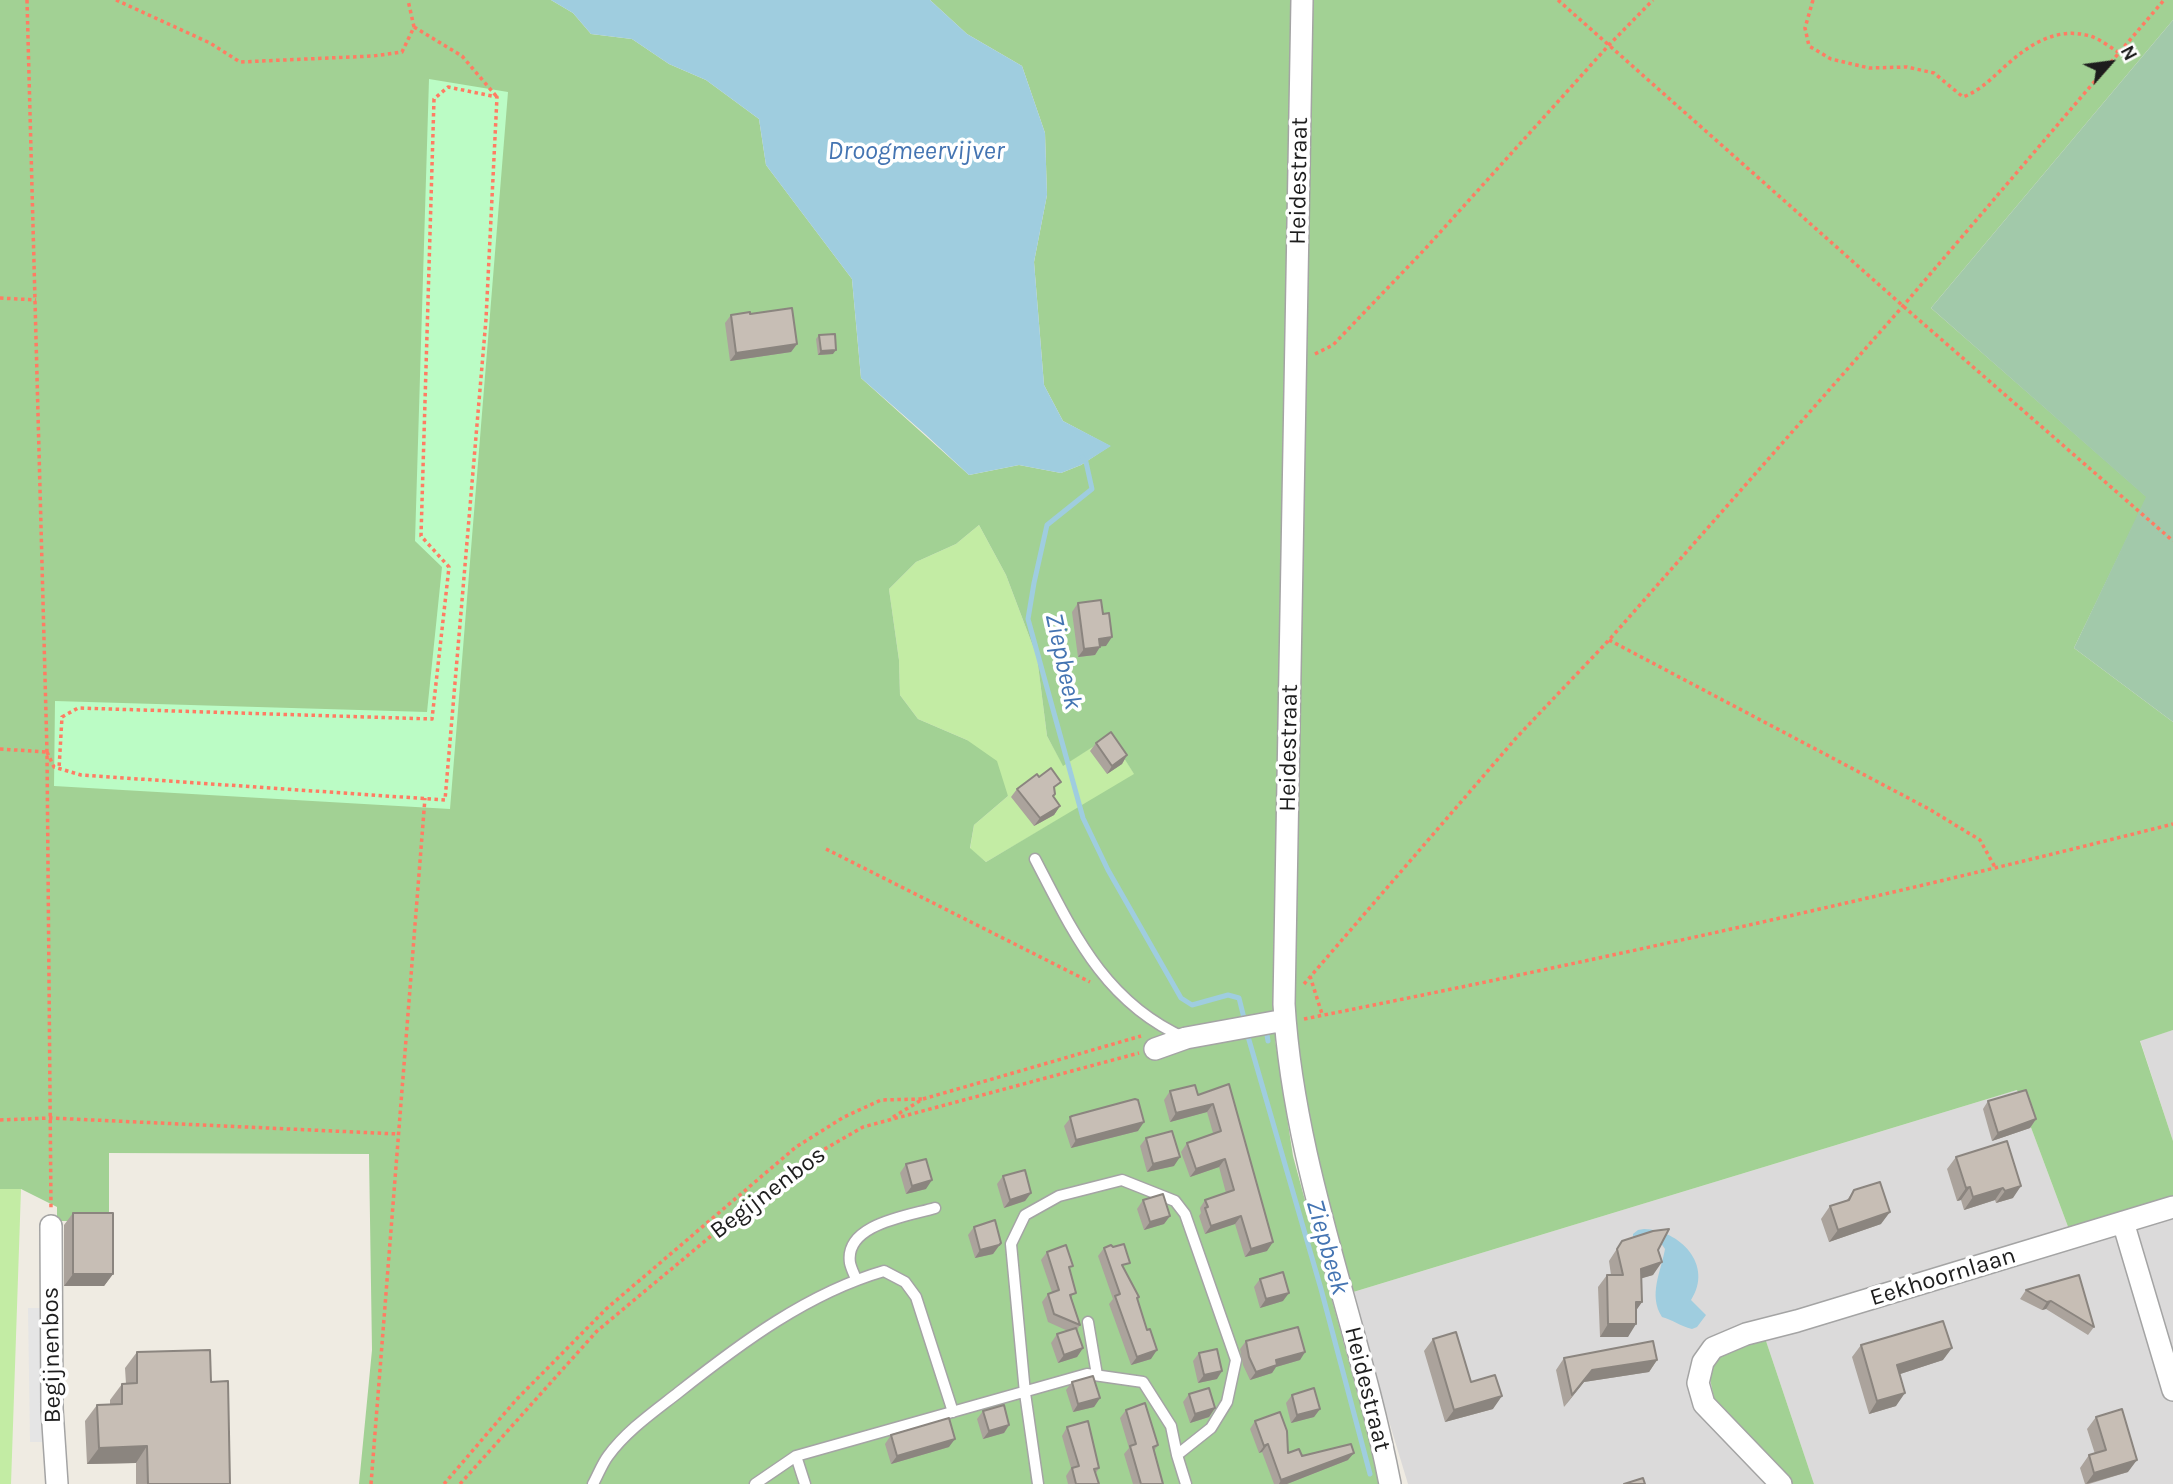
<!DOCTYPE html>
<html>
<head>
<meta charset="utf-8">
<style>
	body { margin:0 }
	#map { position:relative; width:2173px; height:1484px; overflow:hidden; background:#efebe2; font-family:Karla,sans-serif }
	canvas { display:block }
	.north { position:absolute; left:2075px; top:28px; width:70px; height:70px; -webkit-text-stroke:5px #fff; paint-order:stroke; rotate:62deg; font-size:19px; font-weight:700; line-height:28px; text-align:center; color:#1d1d1d }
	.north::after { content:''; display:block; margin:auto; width:24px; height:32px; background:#1d1d1d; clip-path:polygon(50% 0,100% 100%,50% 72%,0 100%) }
</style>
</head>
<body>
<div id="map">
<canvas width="2173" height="1484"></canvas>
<div class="north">N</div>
</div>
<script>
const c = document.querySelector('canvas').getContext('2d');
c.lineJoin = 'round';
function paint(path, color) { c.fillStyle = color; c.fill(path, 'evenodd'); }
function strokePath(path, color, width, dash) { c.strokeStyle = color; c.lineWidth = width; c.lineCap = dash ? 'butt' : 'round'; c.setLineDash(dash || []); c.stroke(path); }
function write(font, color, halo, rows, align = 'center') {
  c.font = font + ' Karla,sans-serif'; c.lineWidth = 7; c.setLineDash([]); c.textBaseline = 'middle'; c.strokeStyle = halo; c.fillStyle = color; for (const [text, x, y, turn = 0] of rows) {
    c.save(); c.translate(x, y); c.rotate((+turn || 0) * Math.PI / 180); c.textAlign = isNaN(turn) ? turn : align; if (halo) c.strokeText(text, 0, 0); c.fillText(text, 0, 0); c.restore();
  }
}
paint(new Path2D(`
	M2173,1030V1141L2140,1040Z
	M2017,1090L2070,1232L2173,1197V1484H1814L1765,1338L1715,1403L1792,1484H1408L1350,1293Z`), '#dbdada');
paint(new Path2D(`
	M979,525L1006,575L1037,657L1047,736L1063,765L1110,736L1135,775L986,862L970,849L974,825L1008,796L967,740L918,719L900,695L899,660L889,589L916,562L956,544Z
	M0,1189H21L11,1484H0Z`), '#c3eca4');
paint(new Path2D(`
	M0,0H551L573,13L591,34L632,39L669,64L706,80L759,119L766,165L852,279L861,378L969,475L1019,465L1061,473L1081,465L1110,446L1063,421L1044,385L1034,262L1047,195L1045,133L1022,66L967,34L930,0H2173V20L1931,308L2147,497L2074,648L2173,722V1030L2140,1041L2173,1141V1197L2070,1232L2017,1090L1350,1293L1312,1153L1294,1036L1275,1039L1293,1156L1382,1484H359L372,1350L369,1154L109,1153V1221H57V1207L21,1189H0ZM979,525L1006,575L1037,657L1047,736L1063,766L1110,736L1134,774L986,862L970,848L974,825L1008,796L997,761L967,740L918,719L900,695L899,660L889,589L916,562L956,544Z
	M1765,1338L1814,1484H1792L1715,1403L1709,1374L1720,1353Z`), '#a2d194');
paint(new Path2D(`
	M2173,20V722L2074,648L2146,497L1931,308Z`), '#a2c9aa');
paint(new Path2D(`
	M429,79L508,92L450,809L54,786L55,701L427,712L442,567L415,541Z`), '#bbfcc5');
paint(new Path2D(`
	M28,1308H41L43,1442H30Z`), '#e5e5e5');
paint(new Path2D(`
	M551,0H930L967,34L1022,66L1045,133L1047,195L1034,262L1044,385L1063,421L1111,446L1081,465L1061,473L1019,465L969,475L925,434L861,378L852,279L766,165L759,119L706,80L669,64L632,39L591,34L573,13Z
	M1644,1229C1680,1230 1714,1265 1691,1300L1706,1315L1697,1327L1692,1329C1680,1326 1673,1320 1662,1317C1648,1295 1661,1272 1665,1249L1658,1239H1633V1234L1638,1230Z`), '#9fcddf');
strokePath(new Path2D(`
	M1082,457L1086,462L1092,489L1047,525L1034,583L1028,619L1083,818L1108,870L1181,998L1192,1005L1228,995L1239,998L1244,1018
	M1266,1029L1268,1041
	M1247,1033L1321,1289L1370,1474`), '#9fcddf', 5);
const lane = new Path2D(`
	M1035,859C1073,932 1104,1002 1185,1038
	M856,1279C854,1274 851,1268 850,1263C844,1224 908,1216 935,1208
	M1088,1322L1097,1375
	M593,1484C598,1475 602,1464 608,1456C627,1430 655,1411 679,1392C741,1343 808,1293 884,1271L905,1282L916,1297L953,1412
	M755,1484L796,1456
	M805,1484L796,1456L1087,1374L1143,1382L1171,1426L1177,1455
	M1038,1484L1025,1393L1011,1244L1025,1215L1059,1196L1122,1180L1175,1201L1185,1214L1236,1360L1227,1402L1211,1428L1177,1455L1186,1484`);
const street = new Path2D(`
	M1302,0L1284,1004C1294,1169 1359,1323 1390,1484
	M1155,1049L1186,1038L1285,1020
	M2123,1222L2173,1390
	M51,1226L52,1409L57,1484
	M1781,1484L1704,1404L1698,1383L1703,1362L1713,1348L1746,1334L1797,1321L2173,1207`);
strokePath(lane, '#a4a4a4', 13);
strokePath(street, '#a4a4a4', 24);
strokePath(new Path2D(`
	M27,0L47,752L51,1209
	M116,0L210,43L240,62L373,56L402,52L414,27L408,0
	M1558,0L1903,306L2173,541
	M1813,0L1805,28L1809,46L1831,59L1869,68L1907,67L1934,73L1963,97C1979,91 1989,81 2002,69C2027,46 2055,26 2090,36C2100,39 2110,47 2118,52
	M414,27L462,56L497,97
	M0,298L36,300
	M1315,354L1333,345L1425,249L1609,45L1653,0
	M1609,640L1929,809L1980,840L1996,869
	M0,749L47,752
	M47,752L54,767L81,775L445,800L486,319L497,97L448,87L434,99L421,536L449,567L432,719L78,708L62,717L59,769
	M826,849L1090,982
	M1310,976L1322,1014
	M1304,984L1517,737L1609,640L1903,306L2164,0
	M1304,1019C1595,961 1885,897 2173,824
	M893,1117L923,1099L1141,1036
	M0,1120L50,1118L398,1134
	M371,1484L425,798
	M444,1484L516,1400L606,1309L796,1147L844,1117L881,1100L923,1099
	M460,1484L597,1331L795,1166L863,1127L1139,1053`), '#ff7c63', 3.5, [3.5, 3.5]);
strokePath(lane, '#fff', 10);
strokePath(street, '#fff', 21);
paint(new Path2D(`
	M731,315L797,344L791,352L730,361L725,323Z
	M819,335L833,354L818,355L816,339Z
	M1078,603L1106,646H1100L1095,655L1078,657L1072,612Z
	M1096,743L1127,755L1122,764L1107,774L1090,751Z
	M1039,777L1054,791L1053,797L1060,806L1054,815L1034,826L1011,797L1017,789Z
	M1229,1084L1267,1251L1245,1257L1235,1224L1205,1234L1199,1216L1201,1213L1200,1208L1205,1200L1226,1193L1219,1167L1190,1177L1181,1152L1187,1143L1213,1133L1207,1112L1170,1122L1164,1100L1170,1091L1198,1095Z
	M1988,1101L2036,1119L2030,1128L1992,1141L1983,1109Z
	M1072,1116L1138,1131L1071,1148L1064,1126Z
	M1146,1138L1174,1166L1147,1172L1140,1146Z
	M2007,1141L2013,1198L1996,1203L1995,1200L1964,1210L1961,1200L1957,1201L1947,1169L1956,1157Z
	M906,1164L926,1189L906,1194L900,1173Z
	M1003,1176L1031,1193L1025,1201L1004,1208L997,1184Z
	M1854,1190L1881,1224L1829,1242L1821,1219L1830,1206L1847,1200Z
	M1143,1200L1170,1216L1164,1224L1144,1230L1137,1209Z
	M73,1213L113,1274L104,1286H64V1225Z
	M974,1227L1001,1243L993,1254L975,1258L968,1235Z
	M1622,1241L1658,1250L1653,1275L1641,1278L1642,1302L1636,1310L1628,1337H1600L1598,1287L1607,1275H1611L1609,1261Z
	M1104,1248L1125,1270L1139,1297L1138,1300L1151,1359L1131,1365L1109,1304L1113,1299L1098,1256Z
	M1047,1252L1070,1270L1072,1299L1080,1325L1077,1330L1083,1348L1077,1357L1058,1363L1051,1343L1057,1334L1068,1331L1048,1322L1042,1302L1048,1294L1052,1292L1041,1260Z
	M2079,1275L2094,1327L2088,1335L2046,1309L2042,1310L2020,1299L2026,1290Z
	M1260,1279L1283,1301L1260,1308L1254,1287Z
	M1433,1339L1471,1382L1493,1409L1445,1422L1424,1351Z
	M1246,1341L1305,1352L1300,1360L1276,1367L1272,1373L1250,1380L1243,1365L1240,1349Z
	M1861,1345L1943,1360L1900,1374L1896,1406L1869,1414L1852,1357Z
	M137,1352L211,1382L230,1484H136V1463L87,1464L85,1421L97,1405H110V1400L122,1384H126L125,1368Z
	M1199,1353L1217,1379L1198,1383L1193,1361Z
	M1564,1358L1657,1360L1649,1372L1584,1382L1564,1407L1556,1370Z
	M1072,1382L1100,1398L1094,1407L1073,1412L1066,1390Z
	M1189,1394L1215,1408L1209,1417L1190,1423L1183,1402Z
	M1292,1395L1320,1409L1314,1417L1291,1423L1286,1403Z
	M1126,1410L1158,1445L1154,1451L1163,1484H1133L1124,1454L1129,1448L1120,1418Z
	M983,1411L1009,1425L1004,1433L983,1439L977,1419Z
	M2096,1417L2128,1472L2089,1484H2085L2080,1468L2089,1455L2095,1454L2087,1429Z
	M1255,1421L1288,1453L1348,1460L1287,1484H1274L1262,1452L1259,1453L1250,1429Z
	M1067,1427L1099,1468L1096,1473L1099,1484H1068L1066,1476L1071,1468L1062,1436Z
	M891,1435L949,1447L891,1464L885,1444Z`), '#aba39c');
paint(new Path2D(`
	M797,344L791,352L730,361L736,353Z
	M836,350L833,354L818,355L821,351Z
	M1112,637L1106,646L1094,647L1099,639Z
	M1100,647L1095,655L1078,657L1084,649Z
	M1127,755L1122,764L1107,774L1112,766Z
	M1060,806L1054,815L1034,826L1040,818Z
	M1213,1104L1207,1112L1170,1122L1176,1113Z
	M2036,1119L2030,1128L1992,1141L1998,1133Z
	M1144,1122L1138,1131L1071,1148L1076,1140Z
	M1180,1157L1174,1166L1147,1172L1153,1164Z
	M1225,1159L1219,1167L1190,1177L1196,1169Z
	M932,1180L926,1189L906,1194L912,1186Z
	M2021,1186L2013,1198L1996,1203L2005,1191Z
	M1970,1187L1961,1200L1957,1201L1966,1188Z
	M2003,1188L1995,1200L1964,1210L1973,1197Z
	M1031,1193L1025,1201L1004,1208L1010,1200Z
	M1890,1212L1881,1224L1829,1242L1838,1230Z
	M1170,1216L1164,1224L1144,1230L1150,1222Z
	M1241,1216L1235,1224L1205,1234L1211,1226Z
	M1273,1242L1267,1251L1245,1257L1251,1249Z
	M1001,1243L993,1254L975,1258L980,1250Z
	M1662,1262L1653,1275L1633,1281L1641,1269Z
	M73,1274H113L104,1286H64Z
	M1289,1293L1283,1301L1260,1308L1266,1299Z
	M2051,1301L2046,1309L2042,1310L2047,1302Z
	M1636,1302H1642L1633,1315Z
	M1608,1324H1636L1628,1337H1600Z
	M1083,1348L1077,1357L1058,1363L1064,1355Z
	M1952,1348L1943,1360L1888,1378L1897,1365Z
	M1157,1350L1151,1359L1131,1365L1137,1357Z
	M1305,1352L1300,1360L1276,1367L1272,1373L1250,1380L1256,1372L1276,1360Z
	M1657,1360L1649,1372L1584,1382L1564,1407L1592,1370Z
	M1222,1371L1217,1379L1198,1383L1204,1375Z
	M1905,1393L1896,1406L1869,1414L1877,1401Z
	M1502,1396L1493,1409L1445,1422L1454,1410Z
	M1100,1398L1094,1407L1073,1412L1078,1404Z
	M1215,1408L1209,1417L1190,1423L1195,1414Z
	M1320,1409L1314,1417L1291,1423L1297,1415Z
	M1009,1425L1004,1433L983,1439L989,1431Z
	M955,1439L949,1447L891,1464L897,1456Z
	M1268,1444L1262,1452L1259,1453L1264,1446Z
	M147,1446L136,1463L87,1464L99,1448Z
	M1354,1453L1348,1460L1287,1484H1279L1281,1480Z
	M2137,1460L2128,1472L2086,1484L2094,1473Z`), '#8b857f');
const building = new Path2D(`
	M792,308L797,344L736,353L731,315L750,312V314Z
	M835,334L836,350L821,351L819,335Z
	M1101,600L1103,614L1109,613L1112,637L1099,639L1100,647L1084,649L1078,603Z
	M1111,732L1127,755L1112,766L1096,743Z
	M1051,768L1061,782L1054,787L1055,794L1053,796L1060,806L1040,818L1017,789L1037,774L1039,777Z
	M1229,1084L1273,1242L1251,1249L1241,1216L1211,1226L1205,1208L1208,1207L1205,1200L1234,1190L1225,1159L1196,1169L1187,1143L1221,1131L1213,1104L1176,1113L1170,1091L1195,1085L1198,1095Z
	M2026,1090L2036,1119L1998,1133L1988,1101Z
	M1135,1099L1138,1100L1144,1122L1076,1140L1070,1117L1072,1116Z
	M1172,1131L1180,1157L1153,1164L1146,1138Z
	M2007,1141L2021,1186L2005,1191L2003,1188L1973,1197L1970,1187L1966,1188L1956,1157Z
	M926,1159L932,1180L912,1186L906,1164Z
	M1025,1170L1031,1193L1010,1200L1003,1176Z
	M1880,1182L1890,1212L1838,1230L1830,1206L1849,1200L1854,1190Z
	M1163,1194L1170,1216L1150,1222L1143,1200Z
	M73,1213H113V1274H73Z
	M995,1220L1001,1243L999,1245L980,1250L974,1227Z
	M1669,1229L1658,1250L1662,1262L1641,1269L1642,1302H1636V1324H1608L1607,1275H1623L1617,1249L1622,1241L1653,1231Z
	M1124,1244L1130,1263L1122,1265L1139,1297L1137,1298L1147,1330L1150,1329L1157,1350L1137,1357L1115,1296L1120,1294L1104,1248L1111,1245L1113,1247Z
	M1066,1245L1073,1266L1069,1267L1076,1293L1070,1295L1080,1325L1054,1314L1048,1294L1059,1290L1047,1252Z
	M1283,1272L1289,1293L1266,1299L1260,1279Z
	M2079,1275L2094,1327L2051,1301L2047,1302L2026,1290Z
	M1943,1321L1952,1348L1897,1365L1905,1393L1877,1401L1861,1345Z
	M1298,1327L1305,1352L1276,1360L1277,1365L1256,1372L1249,1357L1246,1341Z
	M1076,1328L1083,1348L1064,1355L1057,1334Z
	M1456,1332L1471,1382L1495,1375L1502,1396L1454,1410L1433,1339Z
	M1653,1341L1657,1360L1592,1370L1572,1395L1564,1358Z
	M1217,1349L1222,1371L1204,1375L1199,1353Z
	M210,1350L211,1382L228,1381L230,1484H148L147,1446L99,1448L97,1405L122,1404V1384L137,1383V1352Z
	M1093,1376L1100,1398L1078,1404L1072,1382Z
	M1209,1388L1215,1408L1195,1414L1189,1394Z
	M1314,1388L1320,1409L1297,1415L1292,1395Z
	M1145,1403L1158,1445L1153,1447L1163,1484H1141L1130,1446L1136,1444L1126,1410Z
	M1004,1405L1009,1425L989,1431L983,1411Z
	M2122,1409L2137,1460L2094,1473L2089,1455L2106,1450L2096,1417Z
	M1280,1412L1287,1431L1288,1453L1299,1449L1302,1456L1351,1444L1354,1453L1281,1480L1268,1444L1264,1446L1255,1421Z
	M949,1418L955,1439L897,1456L891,1435Z
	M1088,1421L1099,1468L1094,1469L1099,1484H1076L1072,1468L1079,1466L1067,1427Z
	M1643,1478L1645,1484H1624Z`);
paint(building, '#c7beb5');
strokePath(building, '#8b857f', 2);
write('24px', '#1d1d1d', '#fff', [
	["Heidestraat",1299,181,-89],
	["Heidestraat",1289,748,-89],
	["Begijnenbos",768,1193,-37],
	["Eekhoornlaan",1943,1277,-17],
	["Begijnenbos",52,1355,-91],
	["Heidestraat",1367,1389,76]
]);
write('italic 26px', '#4474b2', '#fff', [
	["Droogmeervijver",916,152],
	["Ziepbeek",1063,661,78],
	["Ziepbeek",1327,1247,74]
]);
</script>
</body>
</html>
